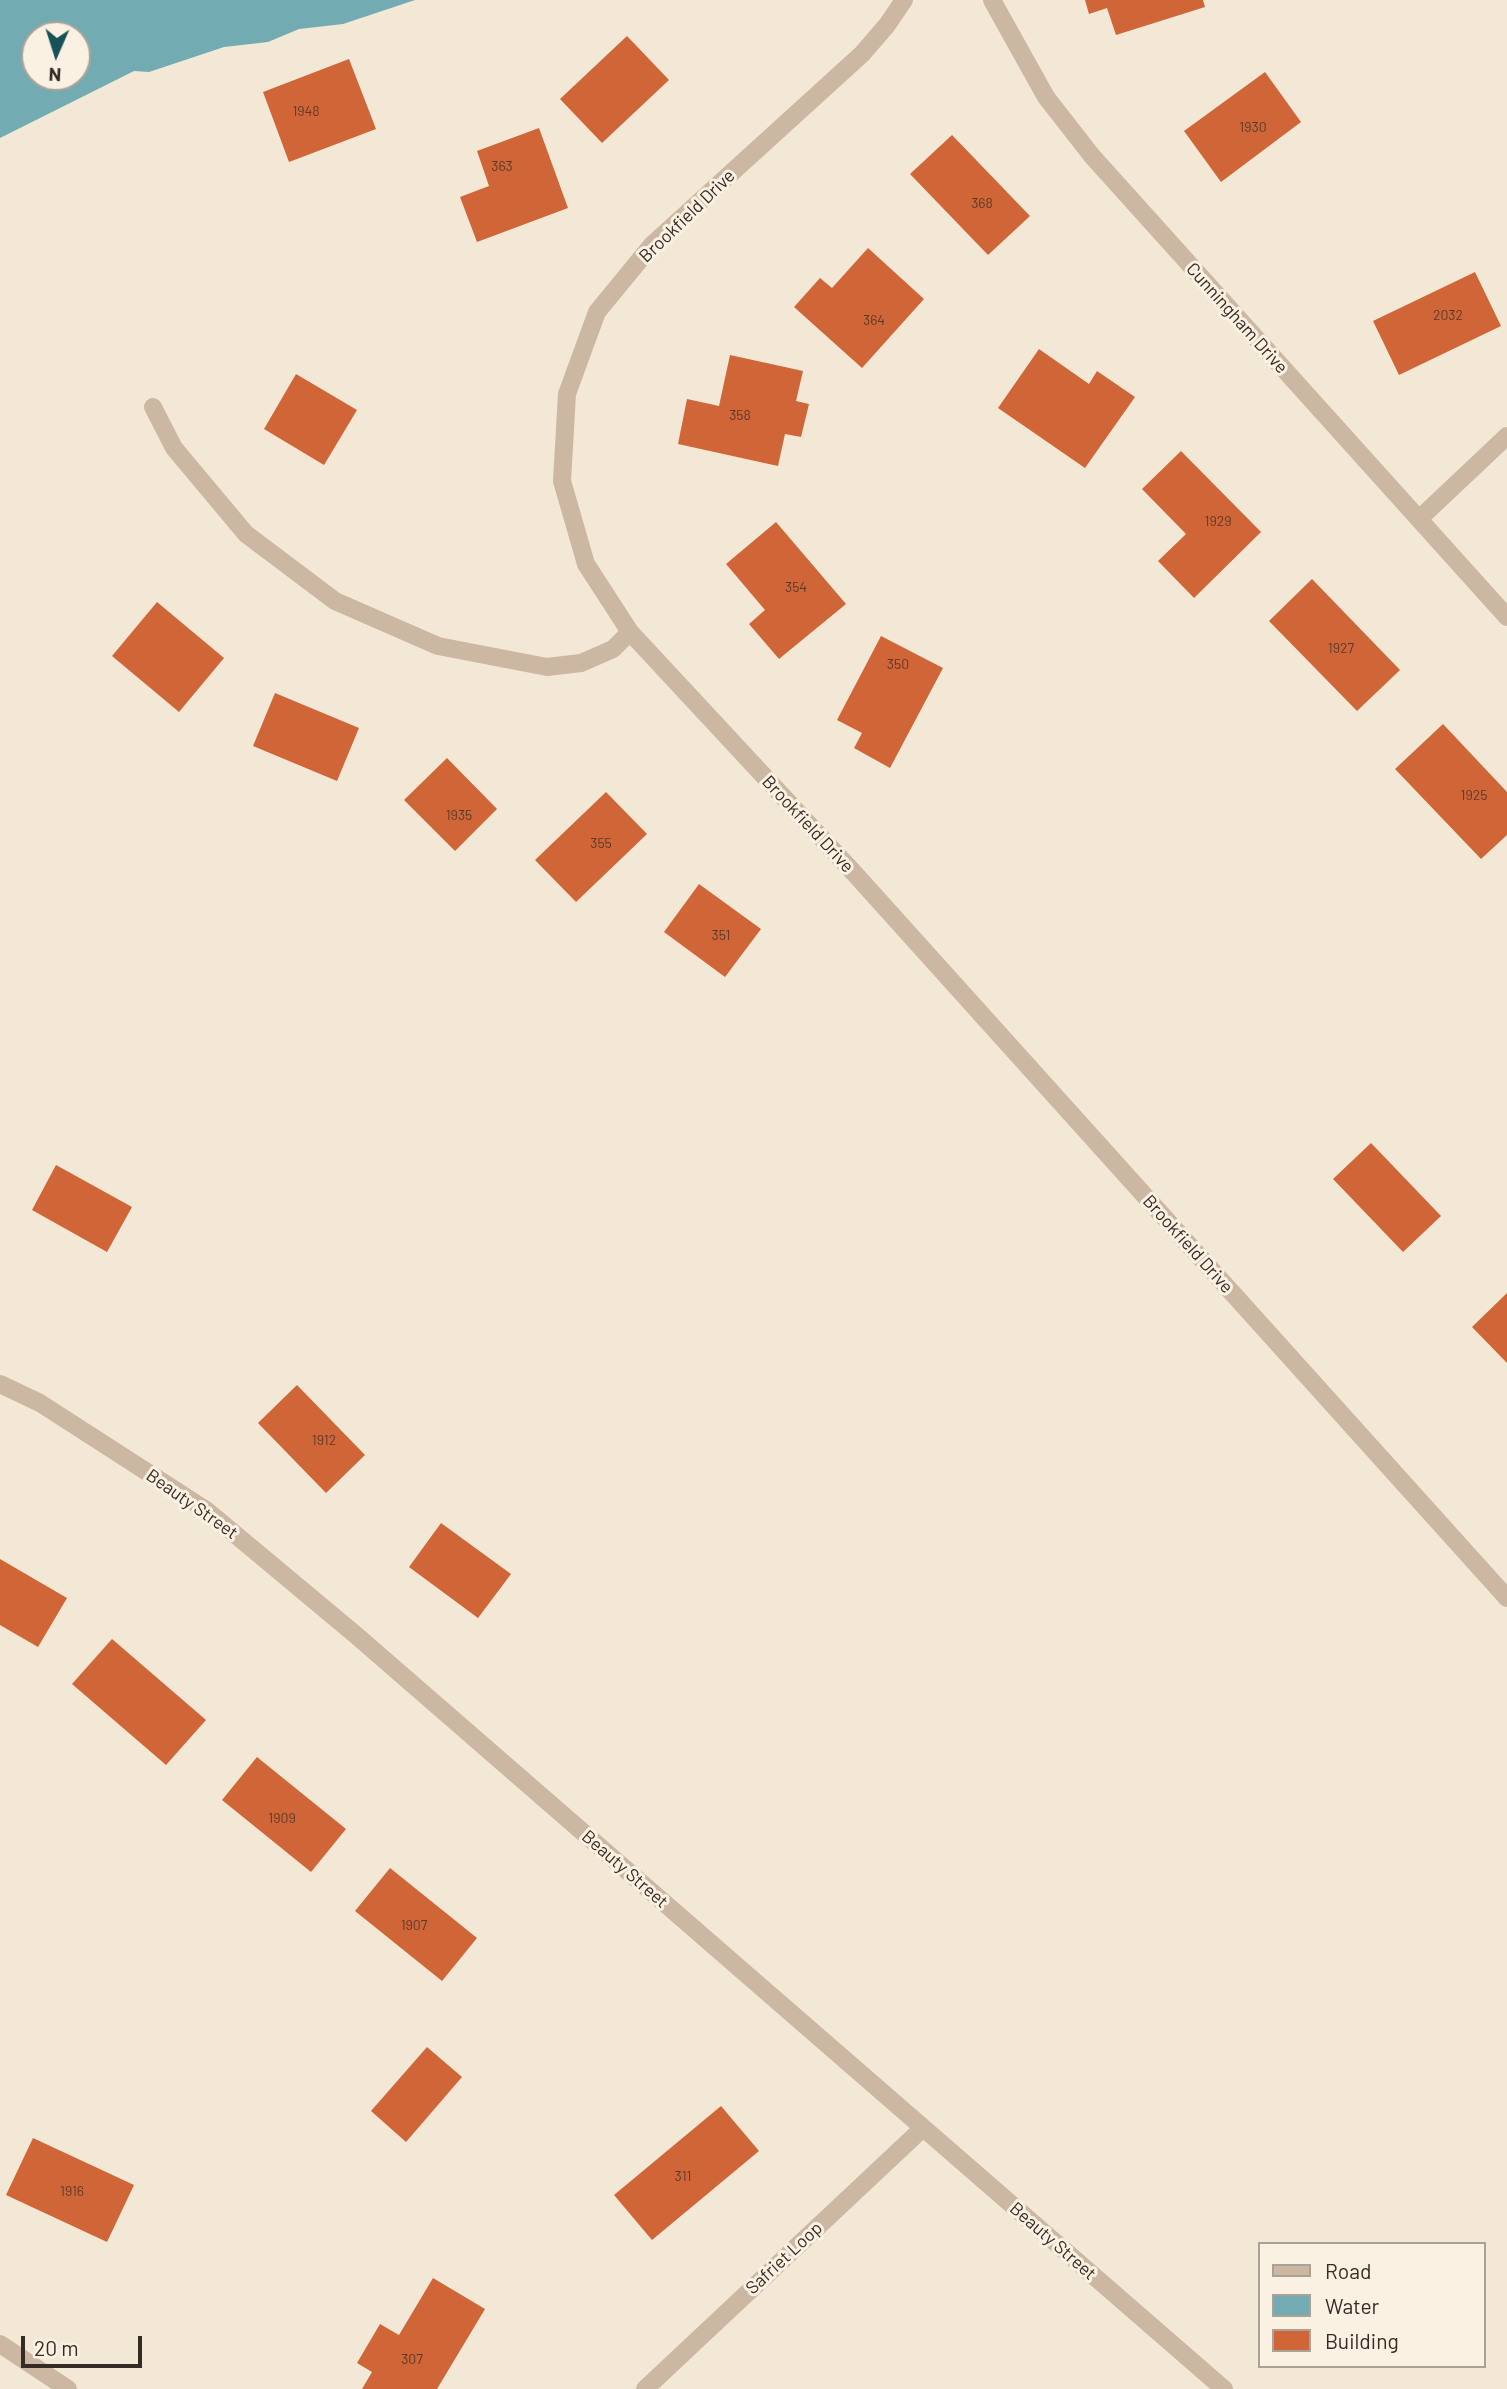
<!DOCTYPE html>
<html>
<head>
<meta charset="utf-8">
<style>
	body { margin:0 }
	#map { position:relative; width:1507px; height:2389px; overflow:hidden; background:#f3e7d6; font-family:Barlow,sans-serif }
	canvas { display:block }
	.legend { position:absolute; left:1258px; top:2242px; width:228px; height:126px; box-sizing:border-box; background:#faf1e3; border:2px solid #aba297; margin:0; padding:9px 12px; list-style:none; font-size:21px; color:#352b25 }
	.legend li { display:flex; align-items:center; gap:14px; height:35px }
	.legend b { width:35px; border:2px solid #aba297 }
	.north { position:absolute; left:21px; top:21px; width:70px; height:70px; box-sizing:border-box; background:#faf1e3; border:2px solid #aba297; border-radius:50%; rotate:183deg; font-size:19px; font-weight:700; line-height:28px; text-align:center; color:#352b25 }
	.north::after { content:''; display:block; margin:auto; width:24px; height:32px; background:#17515a; clip-path:polygon(50% 0,100% 100%,50% 72%,0 100%) }
	.scale { position:absolute; left:21px; top:2336px; width:121px; height:32px; box-sizing:border-box; border:4px solid #352b25; border-top:0; padding-left:9px; font-size:21px; line-height:24px; white-space:nowrap; color:#352b25; -webkit-text-stroke:5px #faf1e3; paint-order:stroke }
</style>
</head>
<body>
<div id="map">
<canvas width="1507" height="2389"></canvas>
<ul class="legend">
<li><b style="height:9px;background:#cbb7a2"></b>Road</li>
<li><b style="height:19px;background:#73abb2"></b>Water</li>
<li><b style="height:19px;background:#d06637"></b>Building</li>
</ul>
<div class="north">N</div>
<div class="scale">20 m</div>
</div>
<script>
const c = document.querySelector('canvas').getContext('2d');
c.lineJoin = 'round';
function paint(path, color) { c.fillStyle = color; c.fill(path, 'evenodd'); }
function strokePath(path, color, width, dash) { c.strokeStyle = color; c.lineWidth = width; c.lineCap = dash ? 'butt' : 'round'; c.setLineDash(dash || []); c.stroke(path); }
function write(font, color, halo, rows, align = 'center') {
  c.font = font + ' Barlow,sans-serif'; c.lineWidth = 6; c.setLineDash([]); c.textBaseline = 'middle'; c.strokeStyle = halo; c.fillStyle = color; for (const [text, x, y, turn = 0] of rows) {
    c.save(); c.translate(x, y); c.rotate((+turn || 0) * Math.PI / 180); c.textAlign = isNaN(turn) ? turn : align; if (halo) c.strokeText(text, 0, 0); c.fillText(text, 0, 0); c.restore();
  }
}
paint(new Path2D(`
	M0,0H415L343,24L299,29L268,42L224,47L149,72L134,71L0,138ZM35,35H77V77H35Z`), '#73abb2');
paint(new Path2D(`
	M1085,0H1203L1205,7L1116,35L1107,8L1089,14Z
	M627,36L669,80L602,143L560,99Z
	M349,59L376,129L289,162L263,92Z
	M1265,72L1301,122L1221,182L1184,131Z
	M539,128L568,208L477,242L460,197L489,186L477,151Z
	M952,135L1030,216L988,255L910,174Z
	M868,248L924,299L862,368L794,307L820,278L832,288Z
	M1475,272L1501,326L1399,375L1373,321Z
	M1039,349L1089,384L1097,371L1135,397L1085,468L998,408Z
	M730,355L803,371L796,401L809,404L801,437L785,434L778,466L678,444L687,399L719,406Z
	M296,374L357,410L324,465L264,429Z
	M1181,451L1261,532L1194,598L1158,561L1186,534L1142,489Z
	M776,522L846,604L779,659L749,624L765,610L726,564Z
	M1312,579L1400,670L1357,711L1269,621Z
	M157,602L224,658L179,712L112,656Z
	M881,636L943,668L890,768L854,748L862,733L837,720Z
	M275,693L359,728L337,781L253,746Z
	M1443,724L1507,792V835L1481,859L1395,769Z
	M447,758L497,809L455,851L404,800Z
	M606,792L647,834L576,902L535,860Z
	M699,884L761,929L725,977L664,932Z
	M1371,1143L1441,1216L1403,1252L1333,1179Z
	M56,1165L132,1207L107,1252L32,1210Z
	M1507,1293V1363L1472,1327Z
	M297,1385L365,1455L326,1493L258,1423Z
	M441,1523L511,1574L478,1618L409,1567Z
	M0,1559L67,1598L38,1647L0,1625Z
	M112,1639L206,1720L166,1765L72,1684Z
	M257,1757L346,1829L311,1872L222,1800Z
	M390,1868L477,1938L442,1981L355,1911Z
	M427,2047L462,2077L406,2142L371,2111Z
	M721,2106L759,2151L652,2240L614,2195Z
	M33,2138L134,2185L107,2242L6,2195Z
	M433,2278L485,2309L437,2389H362L372,2372L357,2363L380,2324L399,2335Z`), '#d06637');
strokePath(new Path2D(`
	M904,0L887,25L862,54L652,245L597,312L567,394L562,481L586,564L630,632L855,874L1507,1598
	M992,0L1046,97L1092,156L1507,617
	M153,407L174,448L246,534L335,601L438,646L547,667L581,663L613,649L630,632
	M1419,519L1507,436
	M0,1384L40,1403L206,1510L357,1636L1224,2389
	M0,2344L68,2389
	M645,2389L923,2128`), '#cbb7a2', 18);
write('14px', '#5c3a2a', null, [
	["1948",306,111],
	["1930",1253,127],
	["363",502,166],
	["368",982,203],
	["2032",1448,315],
	["364",874,320],
	["358",740,415],
	["1929",1218,521],
	["354",796,587],
	["1927",1341,648],
	["350",898,664],
	["1925",1474,795],
	["1935",459,815],
	["355",601,843],
	["351",721,935],
	["1912",324,1440],
	["1909",282,1818],
	["1907",414,1925],
	["311",683,2176],
	["1916",72,2191],
	["307",412,2359]
]);
write('18px', '#352b25', '#faf1e3', [
	["Brookfield Drive",687,216,-44],
	["Cunningham Drive",1237,318,48],
	["Brookfield Drive",808,824,47],
	["Brookfield Drive",1188,1244,48],
	["Beauty Street",192,1504,35],
	["Beauty Street",625,1869,41],
	["Beauty Street",1053,2241,41],
	["Safriet Loop",784,2258,-43]
]);
</script>
</body>
</html>
